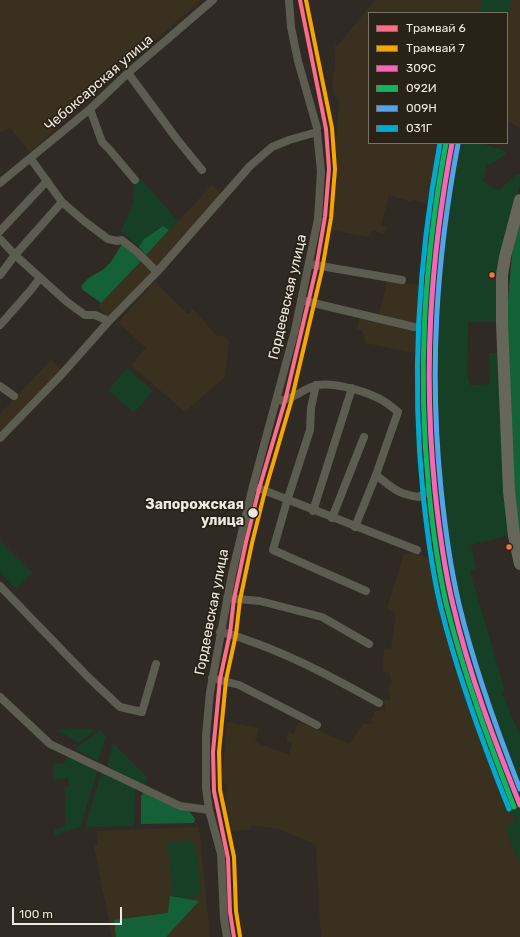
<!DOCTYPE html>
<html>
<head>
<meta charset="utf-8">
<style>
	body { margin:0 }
	#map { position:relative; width:520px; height:937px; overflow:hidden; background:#2f2a24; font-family:Rubik,sans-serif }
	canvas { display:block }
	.legend { position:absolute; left:368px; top:12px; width:140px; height:132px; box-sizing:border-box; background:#292216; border:1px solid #787267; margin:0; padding:5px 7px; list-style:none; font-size:12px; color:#eee9e1 }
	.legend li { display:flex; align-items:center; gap:8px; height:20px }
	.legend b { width:20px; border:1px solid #787267 }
	.scale { position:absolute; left:12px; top:907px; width:110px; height:18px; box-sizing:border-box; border:2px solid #eee9e1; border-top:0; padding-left:5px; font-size:12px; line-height:14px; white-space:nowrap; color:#eee9e1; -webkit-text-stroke:3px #292216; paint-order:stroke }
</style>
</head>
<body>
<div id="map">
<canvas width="520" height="937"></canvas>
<ul class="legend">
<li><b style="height:5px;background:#fb6d88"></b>Трамвай 6</li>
<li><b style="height:5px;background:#f7a600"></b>Трамвай 7</li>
<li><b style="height:5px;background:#fa66b7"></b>309С</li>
<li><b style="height:5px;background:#13b361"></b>092И</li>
<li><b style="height:5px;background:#53a3e8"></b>009Н</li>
<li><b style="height:5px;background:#00a9ce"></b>031Г</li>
</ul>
<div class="scale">100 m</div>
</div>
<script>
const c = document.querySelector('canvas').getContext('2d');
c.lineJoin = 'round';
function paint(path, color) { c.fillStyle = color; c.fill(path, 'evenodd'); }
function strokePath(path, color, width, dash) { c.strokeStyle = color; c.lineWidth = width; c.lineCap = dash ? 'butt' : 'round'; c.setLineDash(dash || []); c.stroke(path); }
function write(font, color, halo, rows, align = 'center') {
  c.font = font + ' Rubik,sans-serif'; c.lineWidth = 3.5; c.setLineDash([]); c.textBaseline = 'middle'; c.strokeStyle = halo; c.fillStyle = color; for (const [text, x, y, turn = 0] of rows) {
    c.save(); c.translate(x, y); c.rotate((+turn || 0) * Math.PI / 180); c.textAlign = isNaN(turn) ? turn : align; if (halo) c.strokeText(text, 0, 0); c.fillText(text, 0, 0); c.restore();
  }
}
paint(new Path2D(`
	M0,0H201L30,152L10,128L0,132Z
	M375,0H482L479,13H369V143H442L427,204L412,199L411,202L389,195L381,225L387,227L384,234L372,230L370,237L331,230L330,214L339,103L332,88L335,63L334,47L338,45Z
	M512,0H520V128L507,121V18Z
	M212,185L221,193L150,276L109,318L98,306Z
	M387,281L427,286L425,355L365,343L364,334L362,331L357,329L361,310L379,314Z
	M155,282L187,314L193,309L218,337L223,335L229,342L225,377L185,412L131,365L146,348L118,322Z
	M51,360L62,371L0,434V414Z
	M415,553L426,557L434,556L450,626L484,748H486L516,822L507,832L520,866V937H321L320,926L316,845L279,829L252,825L251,830L231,831L226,796L227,786L222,780L227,722L259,728L255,742L289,755L292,743L286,740L289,732L294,734L299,722L350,744L364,723L367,724L372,723L371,718L374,717V711L385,709L384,701L391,699L388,685L392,684L389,672L382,671L384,648L391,649L396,614L387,608L404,554Z
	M199,827L210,937H112L94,846L98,845L97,831Z`), '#3a3020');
paint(new Path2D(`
	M482,0H512L507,18V13H479Z
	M442,143H486V145L506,151L505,155L487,166L483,181L498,191L517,174L520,175V185L508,222L498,322H468L467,372L470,385L490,384L489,353H498L504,482L508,536L471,545L476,569L470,571L505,691L502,692L520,736V866L507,832L509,823L516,822L486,749H484L450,626L434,556L440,555L428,463L425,391L426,302L430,258L437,207L427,204Z
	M141,179L178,221L169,230L163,226C153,232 145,238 139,247L121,231L133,204L134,186Z
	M127,368L153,391L134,413L108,390Z
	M0,541L32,573L16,589L0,573Z
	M96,729L79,743L57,730Z
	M100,730L106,736L98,761L75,749Z
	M113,743L148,778L144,785L107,766Z
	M68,755L98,769L80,827L55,836L54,830L65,826V787H69L68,778L53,780V764L64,763Z
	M102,771L135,787L134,826L85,827Z
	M189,840L196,846L201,891L196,897L177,899L172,893L168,844L171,842Z`), '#163f26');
paint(new Path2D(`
	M520,219V546L513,495L506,322L512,255Z
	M163,226L169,230L146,255L139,247L144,239Z
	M122,244L142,260L101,303L83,290L81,287C90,273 99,275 108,265C114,259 117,251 122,244Z
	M144,792L190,812L195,819L194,823L141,824V796Z
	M170,896L199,901L166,937H116L114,920L168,913Z`), '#146138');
strokePath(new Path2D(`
	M289,0L291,27L298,61L317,128
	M128,73L176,138L202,170
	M90,109L102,142L109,149L135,180
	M31,159L62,202L84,221L108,239L117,241L122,240L137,252L157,272
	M0,183L90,109L128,73L213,0
	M0,231L47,181
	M0,239L15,255L67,302L85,315H95L109,321
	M309,264L402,280
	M0,275L15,255L62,202
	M301,300L414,327
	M0,325L30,291L40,278
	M316,385L311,408L310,430L287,501L273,550L366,591
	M0,386L14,396
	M276,401C294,400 302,389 317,385C335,382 370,392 385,402C390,405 394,409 398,412L376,475L355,527
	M0,438L62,374L109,321L157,272L250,166L272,147L289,140L317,132L321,171L318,219L295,330L253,486L232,574L210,692L206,736V788L209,810L221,854L224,919L227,937
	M376,475C393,488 397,494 419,497L426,492
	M253,486L417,550
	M313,511L352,388
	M332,518L364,437
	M0,586L89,678L120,707L142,712L156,664
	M227,598L260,601L322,617L369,644
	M220,632C234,634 245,640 258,644C301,660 339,681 379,703
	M212,678L239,685L317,725
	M0,697L50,744L180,806L209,810`), '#5c5c51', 8);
strokePath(new Path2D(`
	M520,200L505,257L502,275V324L509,491L514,536L520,564`), '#66665a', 12);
strokePath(new Path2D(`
	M452,143C430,261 423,371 435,491C439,529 444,568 453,605C469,674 494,740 520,805`), '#fa66b7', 5);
strokePath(new Path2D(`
	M446,143C424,262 417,372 429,492C433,531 438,569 447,607C464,675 489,742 514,807`), '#13b361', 5);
strokePath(new Path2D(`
	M458,144C436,261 429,371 441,489C445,528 450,566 459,604C474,667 496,728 520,789`), '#53a3e8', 5);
strokePath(new Path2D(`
	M440,143C418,261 411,374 423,494C427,532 432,571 441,608C458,677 483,744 509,809`), '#00a9ce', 5);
strokePath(new Path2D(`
	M234,937L230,912L228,858L214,791L213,752L220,679L230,633L234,599L246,542L259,489L285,401L316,269L325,217L329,169L326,129L300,0`), '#fb6d88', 4);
strokePath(new Path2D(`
	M240,936L236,911L234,857L220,790L219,752L226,680L236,634L240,600L252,543L265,491L291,402L322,270L331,218L335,169L332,128L306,0`), '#f7a600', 4);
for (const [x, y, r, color] of [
	[492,275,3.5,"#f5763a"],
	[253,513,5.5,"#eee9e1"],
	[509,547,3.5,"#f5763a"]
]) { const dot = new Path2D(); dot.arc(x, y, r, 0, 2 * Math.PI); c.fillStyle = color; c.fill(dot); strokePath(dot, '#292216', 1.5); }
write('14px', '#eee9e1', '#292216', [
	["Чебоксарская улица",99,83,-41],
	["Гордеевская улица",288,297,-77],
	["Гордеевская улица",212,612,-79]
]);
write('bold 14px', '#eee9e1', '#292216', [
	["Запорожская",244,505],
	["улица",244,521]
], 'right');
</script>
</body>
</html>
